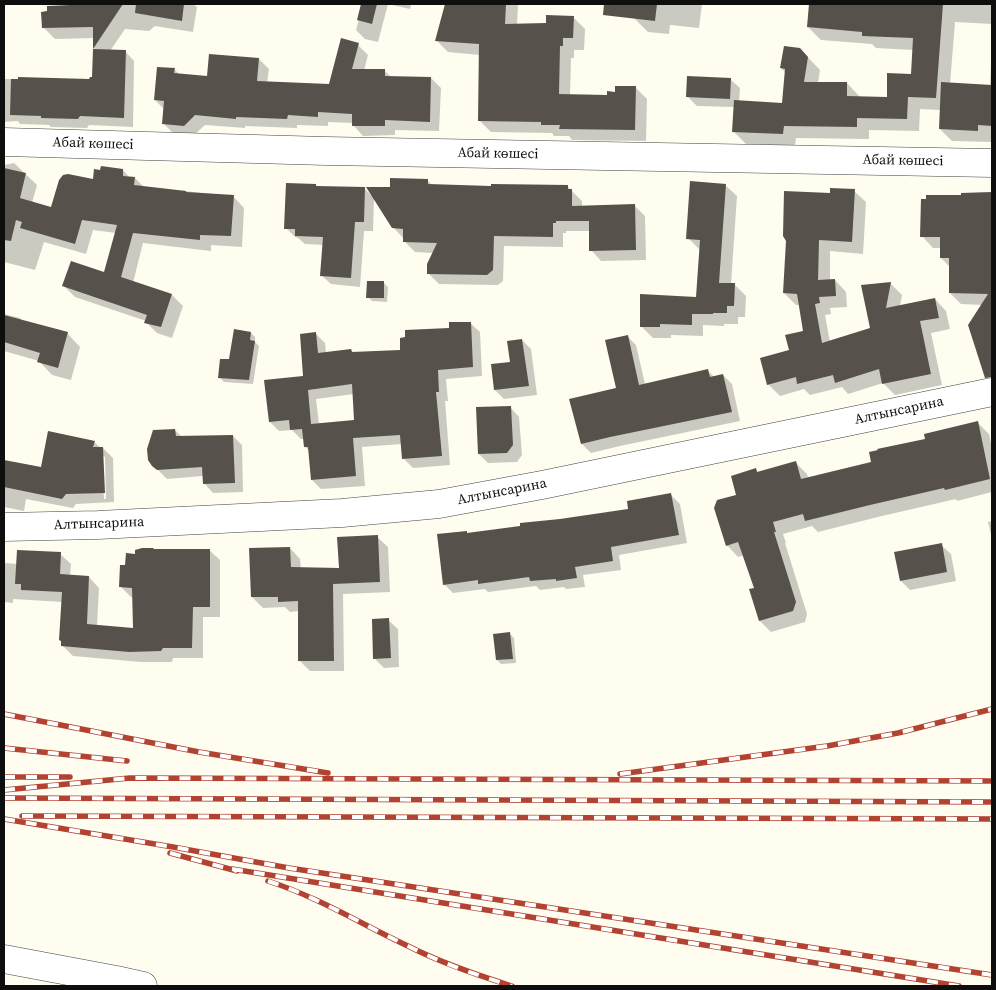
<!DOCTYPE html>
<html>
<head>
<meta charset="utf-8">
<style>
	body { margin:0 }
	#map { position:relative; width:996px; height:990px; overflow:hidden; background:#fefdf0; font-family:"Source Serif 4",serif }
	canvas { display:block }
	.frame { position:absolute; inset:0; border:5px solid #0e0e0e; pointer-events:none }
</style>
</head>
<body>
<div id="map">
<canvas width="996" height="990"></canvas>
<div class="frame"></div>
</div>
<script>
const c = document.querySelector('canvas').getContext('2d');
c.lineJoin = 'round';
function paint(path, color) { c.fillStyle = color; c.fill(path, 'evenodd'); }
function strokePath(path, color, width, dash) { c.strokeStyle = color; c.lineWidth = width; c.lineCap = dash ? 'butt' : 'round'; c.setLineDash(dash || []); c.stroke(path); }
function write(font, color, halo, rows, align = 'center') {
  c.font = font + ' "Source Serif 4",serif'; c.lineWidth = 5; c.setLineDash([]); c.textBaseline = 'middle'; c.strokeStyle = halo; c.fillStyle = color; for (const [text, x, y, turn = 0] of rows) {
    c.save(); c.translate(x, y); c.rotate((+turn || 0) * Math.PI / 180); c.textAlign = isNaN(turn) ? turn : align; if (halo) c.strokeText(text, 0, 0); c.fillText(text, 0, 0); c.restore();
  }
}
paint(new Path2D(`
	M72,4H193L197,7L193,32L155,26L149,31L125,29L110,51H125L134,61L133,127L89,125L87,128L51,127L49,125L20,124L18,121L4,122V79L91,80L93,78L96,51L94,48V38L55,39L43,27L71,7Z
	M363,4H411L410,9L388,4L378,42L365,39L356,30Z
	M446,4H518L517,25H547L573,17L585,29L584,50H574V58H571L570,96H608L636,88L647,99L646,141L572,140L569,136H554L552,133L491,132L479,120L480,55L448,52L437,41Z
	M635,4H702L699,28L670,25L669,34L648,32L634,18Z
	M810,4H992V24L955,22L950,84L990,86L991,64H992V142L952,141L940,129L941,110L920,109L919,131L869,130V139L796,138L795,146L746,144L733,131L734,107L697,106L687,96L730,79L740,88L739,102L783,104L786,73L781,68L800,49L820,70L818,83H847L859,96V98H888L912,75L914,50L876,48L872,44L821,40L808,27Z
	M358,45L368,55L364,71L384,70L391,77L431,78L441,88L439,131L395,130V135L363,136L354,126L353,123L328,122V126L297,125V128L245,126V128L205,125L194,135L173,133L163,123L164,109L155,100L174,69L180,75L208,77L210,55L259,59L269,69L267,83L330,85Z
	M14,163L37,185L32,203L52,209L94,181L123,170L130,178H135L144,187L233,196L244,208L242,247L211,245V251L143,243L133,283L172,295L183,306L172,338L157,333L146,322V321L75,297L64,286L105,274L116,233L93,230L86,254L44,242L35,270L4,262V165Z
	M428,181L433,186L493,187L567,186L582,201V207L635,206L645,216L646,260L601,261L591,250L590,231H566V233H563V247L504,246L503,281L498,285L439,284L428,273L434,253L415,252L404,241V239L393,227L374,197L373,231H364L360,287L331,284L321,275L324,245L305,244L298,238L295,237L286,228L316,185L318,187L364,188L371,195Z
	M725,185L737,196L731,284H734L746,296L745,317H738V324H724V326L703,325V336L671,335V338H653L641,326L697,298L700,250L688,238Z
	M854,191L866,202L863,254L830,251V281L835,280L846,292L847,307L830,308L831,314L825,315L830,342L872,328L863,286L891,284L902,295L900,306L935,299L946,311L950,329L931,333L942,385L895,395L883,383L848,394L842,387L810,395L804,389L780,396L768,384L790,351L805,332L800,305H796L784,293L831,194Z
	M992,193V370L980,358L983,305L961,304L950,293V267L941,258V248H933L922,236L962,196V194Z
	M383,282L388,287L387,302L372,301L368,297Z
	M4,314L20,318L23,322L67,333L80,347L71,380L52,375L39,361L4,351Z
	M470,323L480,332L482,376L446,379L448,401H445L450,465L413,468L403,458L402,444L362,447L365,486L321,489L312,480L310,451L305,447L304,439H301L292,430L279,431L270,422L305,377L316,334L325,343L326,353L351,350L354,353L401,352L451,329ZM354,394L356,421L319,424L316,399Z
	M235,331L251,333L255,337V342L259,346L253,384L224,382L220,378L230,361Z
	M627,336L636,345L645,384L707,370L714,377L723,375L732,384L740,421L620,446L591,453L582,444L571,400L617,388Z
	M522,340L531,349L537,395L504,399L495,390L511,363Z
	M510,407L519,417L522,455L517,462L488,463L479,454Z
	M978,423L989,434L992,449V492L957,501L956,499L882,516L818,532L812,526L783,534L786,543H785L807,614L805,622L771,632L760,621L755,589L744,555L738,557L727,545L738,495L756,470L759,473L796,463L807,474L808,478L873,463L926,440Z
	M175,430L182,437L233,436L242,445L243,492L213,493L204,483L203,476L167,479L153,465Z
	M94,442L101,448H103L113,458L114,502L76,504L73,508L26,499L24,511L4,507V462L42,468ZM102,455L105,457L106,499H104Z
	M671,495L680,504L687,543L619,555L621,570L583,575L585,587L566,589L564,587L540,590L536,586L488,592L485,589L453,593L444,584L466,532L468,534L522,527L560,520L630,510Z
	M992,521V539L988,522Z
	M377,537L388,547L390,592L343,594L344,671H310L299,660V611L290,612L285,607L263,608L252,597L290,548L300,559L301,569H340Z
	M941,545L951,554L956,581L910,590L901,581Z
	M209,550L220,560V617H203V658H173L172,662H141L73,656L62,645V642L60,640L63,602L13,599V603L4,602V563L18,564L60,554L71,564L70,576L89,577L99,588L97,626L134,629L133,597H131L121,587L126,566L136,555Z
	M388,620L398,629L399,667L384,668L375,659Z
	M510,634L514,638L516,663L501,664L497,660Z`), '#0003');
paint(new Path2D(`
	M70,4H123L93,49V27L42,28L41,12L47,11V6L70,5Z
	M136,4H184L182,21L135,13Z
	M361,4H377L372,24L357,20Z
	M445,4H506L505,24L546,23V15L574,16L573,38H563V46H560L559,94L607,95V91L615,92V86H636L635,130L559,129L560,125H541V122L478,121L479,44L435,41Z
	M604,4H657L655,21L603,15Z
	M809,4H943L936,98L908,97L907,119L857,118V127L784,126L783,134L732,132L734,100L782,103L785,69L780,68L784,46L800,48L808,57L804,82H847V96L887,97V73L911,74L913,38L862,36V32L807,27Z
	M341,38L359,43L352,69H385V76L431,77L430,122L385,120V126H352V114L318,112V117L288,115L287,119L236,117V119L195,115L184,126L162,124L164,101L154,100L157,67L175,68L174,73L207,76L209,54L259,58L257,81L329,84Z
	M93,49L126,50L124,118L80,116L78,119L41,118V116L10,115L11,79H18V77L89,79L90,77H92Z
	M687,76L731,78L730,99L686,97Z
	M941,82L992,85V126L978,125V131L939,129Z
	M101,166L123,169V176L135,177L134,185L186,191V192L234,195L231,236L200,235V240L133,233L121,277L172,294L161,327L144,323L147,315L62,286L71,261L104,272L117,225L82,220L75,244L20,228L22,222L16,220L11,241L4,240V168L26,173L20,198L51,207L59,180L63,175L68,174L93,179L94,169L100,170Z
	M390,178L428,179V184L491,186V184L568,185V189H572V206L635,204L636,250L589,251V221H556V223H553V237L494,236L493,270L487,275L427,274V264L437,243L403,242V229L392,228L366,187H390Z
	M690,181L726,184L719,283H735L734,306H727V313H713V314H692V325L660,324V327H640V294L696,297L700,240L686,239Z
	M286,183L316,184V186L365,187L364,222H355L351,278L320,276L323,237L295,236V229H284Z
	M830,188L855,189L852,242L819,240L818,280L835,279L836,296L819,297L820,303L815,304L822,343L870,328L861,285L891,282L886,308L935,298L939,318L920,321L931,374L882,384L879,369L835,383L833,375L797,384L796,377L767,385L760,358L789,350L785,335L803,331L797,294L783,293L786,241L783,236L784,191L830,193Z
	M992,192V377L985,378L968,325L988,294L949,293V258H940V237H920L921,199H926V195H961V193Z
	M367,281H384V298H366Z
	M4,315L68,332L58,368L37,362L40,353L4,342Z
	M449,322H471L473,367L438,370L439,392H436L442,456L402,459L400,435L353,438L356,476L311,480L308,447H304L302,429L290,430L289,420L269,422L264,380L303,376L300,334L316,332L318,353L351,349L352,352L400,350V338L405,337V330L449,328ZM352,384L354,420L311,424L308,390Z
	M234,329L251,332L250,340L255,341L249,380L218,378L220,359H229Z
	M628,335L639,385L708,369L710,377L723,374L732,412L610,437L581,444L569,399L616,388L605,340Z
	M522,339L529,386L494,390L491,364L510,362L507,341Z
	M511,406L513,445L507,453L478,454L476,407Z
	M978,421L990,479L945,490L944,488L870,505L805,521L803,514L773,522L776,532H774L796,602L793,611L759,621L749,589L754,588L738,542L726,546L714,508L717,500L736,495L731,476L756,468L757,472L796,461L801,479L871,462L869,452L878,450L877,449L925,439L924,434Z
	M175,429L176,436L233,435L235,483L203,484L202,467L157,470L152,466L148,460L147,449L153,430Z
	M48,431L95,441L93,447H103L105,493L66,494L62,499L4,487V460L41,467Z
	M671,493L679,535L611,547L613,561L575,567L577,578L556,581V579L530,581L529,577L478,584V580L443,585L437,534L467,531V533L520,526V523L560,519L628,509L627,501Z
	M378,535L380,582L333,584L334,661H298V601L278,602V597H251L249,548L290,547L291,567L339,568L337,537Z
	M942,543L947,572L900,581L894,552Z
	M142,548H153L154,549H210V607H193L192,648H163L161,651L129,652L61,646V641L59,640L62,592L21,590V584H15L17,550L61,552L60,574L89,576L87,624L133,628L132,588L119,587L120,565H125L126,553L135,554V550Z
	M389,618L391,658L373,659L372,619Z
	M510,632L513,659L496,660L493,634Z`), '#56514b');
const minor = new Path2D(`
	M4,142L326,151L992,163
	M4,527L98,525L342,513L439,504L542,485L992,392
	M4,959L116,980L143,986`);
strokePath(minor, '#414141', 29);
strokePath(minor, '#fff', 28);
const rail = new Path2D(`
	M4,714L199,752L328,773
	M4,748L127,761
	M620,774L827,746L898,733L992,709
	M4,777H70
	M4,790L130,778L992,781
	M4,798L992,802
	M22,816L992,819
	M4,819L173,847L289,868L992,975
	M170,853L237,871
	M232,869L959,986
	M268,881C318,897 361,924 408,946C441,963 477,975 512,986`);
strokePath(rail, '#b24332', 5.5);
strokePath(rail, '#fff', 4, [11]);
write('14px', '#0e0e0e', '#fff', [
	["Абай көшесі",93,144,2],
	["Абай көшесі",498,154,1],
	["Абай көшесі",903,161,1],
	["Алтынсарина",899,411,-12],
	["Алтынсарина",502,492,-11],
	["Алтынсарина",99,524,-2]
]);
</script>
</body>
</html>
